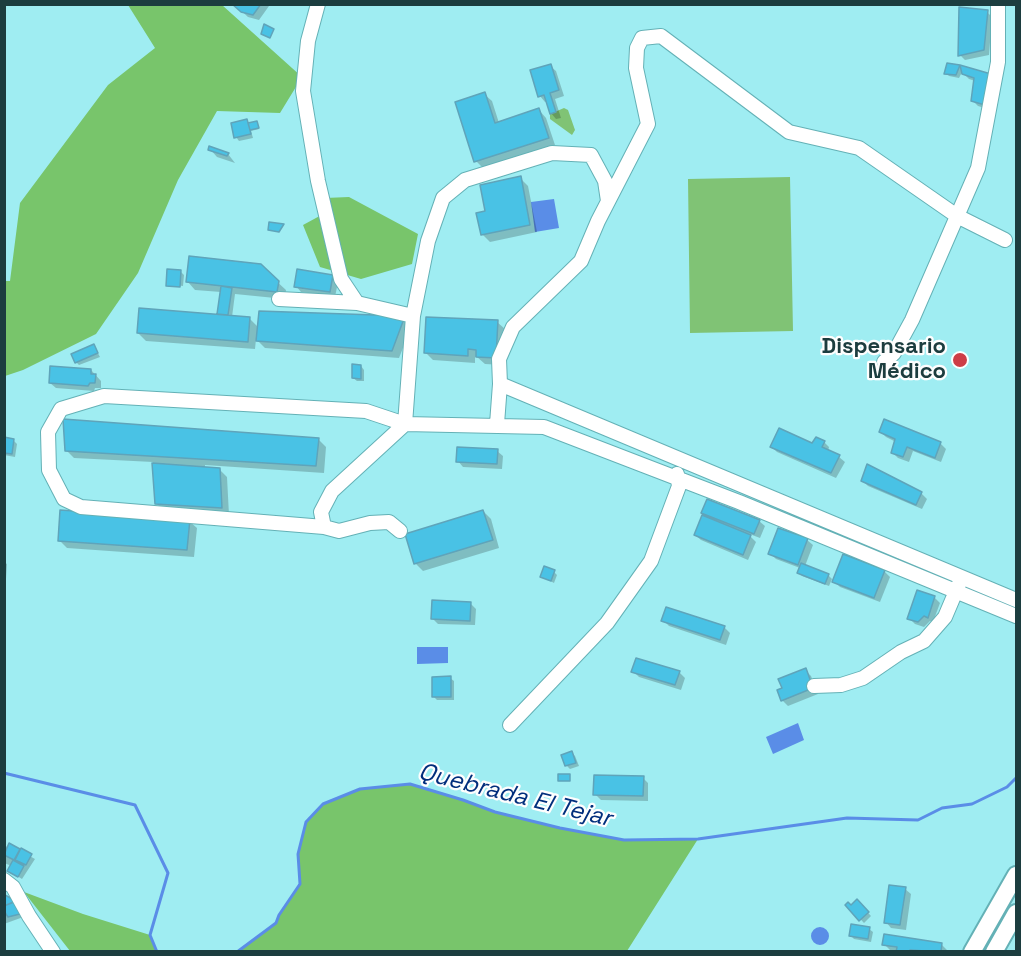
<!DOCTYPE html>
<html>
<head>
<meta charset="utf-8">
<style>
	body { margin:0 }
	#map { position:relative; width:1021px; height:956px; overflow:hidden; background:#9fedf2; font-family:"Space Grotesk",sans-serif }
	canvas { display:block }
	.frame { position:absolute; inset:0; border:6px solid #1c3d3f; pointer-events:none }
</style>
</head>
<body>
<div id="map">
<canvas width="1021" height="956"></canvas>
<div class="frame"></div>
</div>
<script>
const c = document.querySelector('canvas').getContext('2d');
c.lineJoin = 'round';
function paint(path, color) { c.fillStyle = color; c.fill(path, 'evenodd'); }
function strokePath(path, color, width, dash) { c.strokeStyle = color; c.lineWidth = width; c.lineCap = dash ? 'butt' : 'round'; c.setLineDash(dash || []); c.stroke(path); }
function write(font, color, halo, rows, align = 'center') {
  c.font = font + ' "Space Grotesk",sans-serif'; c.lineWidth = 4.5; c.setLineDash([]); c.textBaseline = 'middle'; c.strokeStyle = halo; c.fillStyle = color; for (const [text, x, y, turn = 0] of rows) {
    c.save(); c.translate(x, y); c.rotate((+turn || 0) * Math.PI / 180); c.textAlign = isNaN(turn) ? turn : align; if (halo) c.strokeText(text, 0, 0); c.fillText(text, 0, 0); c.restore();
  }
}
paint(new Path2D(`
	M564,108L568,110L575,130L572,135L550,119V114Z
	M790,177L793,331L690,333L688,179Z`), '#80c375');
paint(new Path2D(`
	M128,5H222L302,77L280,113L217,111L178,180L138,273L96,334L23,370L5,376V281H10L20,203L108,85L155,48Z
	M349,197L418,234L412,264L361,279L320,267L303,225L327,212L325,198Z
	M410,784L463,800L495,812L560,828L624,840L698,839L627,951H237L276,923L279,915L300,884L298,854L306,822L323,804L360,789Z
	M24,892L83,914L150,935L157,951H70Z`), '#78c56b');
paint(new Path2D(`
	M554,199L559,228L535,232L531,202Z
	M417,647H448V663L417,664Z
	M798,723L804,740L773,754L766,737Z
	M811 936a9 9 0 1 1 18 0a9 9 0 1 1-18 0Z`), '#5a8de7');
paint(new Path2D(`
	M234,4H268L269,6L259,20L248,17Z
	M987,12L992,17L989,55L965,60L960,55Z
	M948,65L990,75L991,110L978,106L972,100L975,81L969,79L962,72L959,78L949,76L946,73Z
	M550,66L556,71L564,96L555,99L561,118L556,119L551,113L547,101L545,102L540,96Z
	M484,94L492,101L499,123L539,110L546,118L555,145L484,169L476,161Z
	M246,121L250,124L257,123L259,129L251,131L253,138L239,141L236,137Z
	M210,149L228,154L235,163L217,157Z
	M520,178L528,186L537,232L490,242L482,234L487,212Z
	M260,266L286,290L285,299L235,294L232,317L249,318L259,328L405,318L412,325L399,358L265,348L256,339L255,349L146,341L138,333L221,316L218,313L221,292L195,290L188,282Z
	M181,272L184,275L183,286L169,284V287L167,285Z
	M332,276L338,282L335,297L301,292L296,286Z
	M497,322L505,329L503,365L485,364L477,357H475V363L433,360L426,353Z
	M94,346L100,357L79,365L76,362Z
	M361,366L364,370V381H357L353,378Z
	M91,370L101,381V388H95L94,391L56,388L50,383Z
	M880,431L940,443L946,449L941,462L913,451L909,462L898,458L893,453L896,442L886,437Z
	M4,439L13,440L17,444L15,457L4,455Z
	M318,439L326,447L324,473L205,465V468L220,470L227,477L229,515L164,511L156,503L153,462L74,458L66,450Z
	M824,442L829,447L828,452L839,457L845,462L836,478L777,452L772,447L812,445Z
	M497,451L503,456L502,469L463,467L458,461Z
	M863,481L921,493L927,499L922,509L868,486Z
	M483,511L491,519L499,548L423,571L415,563Z
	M703,513L759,521L765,526L760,538L747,533L756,542L748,560L701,540L695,535L711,521Z
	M189,521L197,528L194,557L67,548L59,540Z
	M807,540L813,545L805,566L828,575L832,579L829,586L802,576L798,572L800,568L776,559L770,553Z
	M4,562L7,564L6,579H4Z
	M884,571L890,577L880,602L840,587L834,581Z
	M554,572L557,575L554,583L541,576Z
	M934,597L940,603L933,622L930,621L924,627L915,624L909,618Z
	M470,603L476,609L475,625L438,624L432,618Z
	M663,620L724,627L730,633L726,645L669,626Z
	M805,670L811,676L818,694L788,706L782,700Z
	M633,671L679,672L685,678L681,690L639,677Z
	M450,678L454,681V700H437L434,697Z
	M572,753L575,756L579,766L570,769L567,766L563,756Z
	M643,778L648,783V801L601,800L595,794Z
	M4,845L9,848L10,845L35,859L22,879L9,871L12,866L4,863Z
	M905,889L911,894L906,930L891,928L886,922Z
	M4,897L16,903L26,916L4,924Z
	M857,901L871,916L864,923L847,905L851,907Z
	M869,929L873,932L871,942L854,939L850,935Z
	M884,944H941L947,950L898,952L890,950Z`), '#0003');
strokePath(new Path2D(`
	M4,773L135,805L168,873L150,935L157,952
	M237,952L276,923L279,915L300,884L298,854L306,822L323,804L360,789L410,784L463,800L495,812L560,828L624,840L698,839L847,818L918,820L942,808L972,804L1007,787L1016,778`), '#5a8de7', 3);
const building = new Path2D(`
	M232,4H261L253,15L241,12Z
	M959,7L988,10L984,50L958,56Z
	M264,24L274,29L270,38L261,34Z
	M947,63L960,65L956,75L944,74Z
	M551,64L559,90L550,93L556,112L550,114L544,95L538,97L530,70Z
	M960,65L991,74L985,105L971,101L974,78L962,74Z
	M485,92L495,123L539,108L549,138L474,162L455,102Z
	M247,119L251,134L234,138L231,123Z
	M257,121L259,128L250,130L248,123Z
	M209,146L229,153L227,156L208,150Z
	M521,176L530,225L481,235L476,213L485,211L480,185Z
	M269,222L284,224L279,232L268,230Z
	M189,256L261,264L279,281L277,292L186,282Z
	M167,269L181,270L180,287L166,286Z
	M297,269L333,275L330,292L294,287Z
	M221,286L232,288L228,315L217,314Z
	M139,308L250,317L248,342L137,333Z
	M259,311L405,316L392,351L256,341Z
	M426,317L498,320L496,358L476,357V350L468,349V356L424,353Z
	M94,344L98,353L75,363L71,354Z
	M352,364L361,365V379L352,378Z
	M50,366L91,369V374H96L95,383H90L88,386L49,383Z
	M63,419L319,438L316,466L65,451Z
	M884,419L941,442L935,458L907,447L903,457L891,453L895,439L879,432Z
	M779,428L812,443L816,437L825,441L822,447L840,455L831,473L770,447Z
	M4,437L14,439L12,454L4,453Z
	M457,447L498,449L497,464L456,462Z
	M152,463L220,468L222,508L155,504Z
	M867,464L922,492L916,505L861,481Z
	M707,499L760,520L754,534L701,513Z
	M60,510L190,519L187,550L58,541Z
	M483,510L493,540L414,564L405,534Z
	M702,515L751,535L743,555L694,535Z
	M778,528L808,538L798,565L768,554Z
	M843,554L885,570L874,598L832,582Z
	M801,563L829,574L825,584L797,573Z
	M544,566L555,570L551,581L540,577Z
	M917,590L935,596L928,618L924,616L918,622L907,619Z
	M432,600L471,602L470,621L431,619Z
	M666,607L725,626L720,640L661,621Z
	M636,658L680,671L675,685L631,672Z
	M806,668L813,688L781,701L777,690L782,688L778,679Z
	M451,676V697H432V677Z
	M572,751L576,763L565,766L561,755Z
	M558,774H570V781H558Z
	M594,775L644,776L643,796L593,795Z
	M9,843L20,849L14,860L4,855Z
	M21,848L32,854L26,865L15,860Z
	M13,860L24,866L18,877L7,871Z
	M889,885L906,887L900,925L884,923Z
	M4,895H5L16,901L4,906Z
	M857,899L869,912L859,921L845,905L848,902L851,905Z
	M19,900L24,913L8,917L4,911V906Z
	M851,924L870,927L868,939L849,936Z
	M884,934L942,943L941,952L910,950V952H896L897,947L882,945Z`);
paint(building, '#49c2e5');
strokePath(building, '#5fa4ba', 1.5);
const minor = new Path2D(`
	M318,4L308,41L303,91L318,181L341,279L357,303
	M279,299L357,303L413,316
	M884,362L894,353L912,320L978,168L998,62V4
	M500,384L1016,600
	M497,424L500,384L499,359L513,327L581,261L598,221L648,124L636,68L637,48L642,38L661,36L789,132L859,148L957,216L1005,240
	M324,527L321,512L332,491L405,424L413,316L428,241L443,198L465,180L552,153L591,155L605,181L608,201
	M400,531L389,522L370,523L339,531L324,527L81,507L64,499L49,470L48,432L61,409L104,396L366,411L405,424L544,427L739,502L1016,616
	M814,686L841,685L863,678L901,652L924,641L945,617L959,584
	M510,725L607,623L651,561L679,486L677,474
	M4,880L13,887L29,916L53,952`);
const major = new Path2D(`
	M972,952L1016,875
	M994,952L1016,913`);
strokePath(minor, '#64b1b6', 16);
strokePath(major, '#64b1b6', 20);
strokePath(minor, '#fff', 14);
strokePath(major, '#fff', 16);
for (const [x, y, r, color] of [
	[960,360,8,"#cd3d47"]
]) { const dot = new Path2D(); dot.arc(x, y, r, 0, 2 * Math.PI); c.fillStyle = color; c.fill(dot); strokePath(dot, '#fefefe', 2); }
write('bold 22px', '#1c3d3f', '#fefefe', [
	["Dispensario",946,347],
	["Médico",946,372]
], 'right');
write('italic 24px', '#012e7c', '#fefefe', [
	["Quebrada El Tejar",515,796,14]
]);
</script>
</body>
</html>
